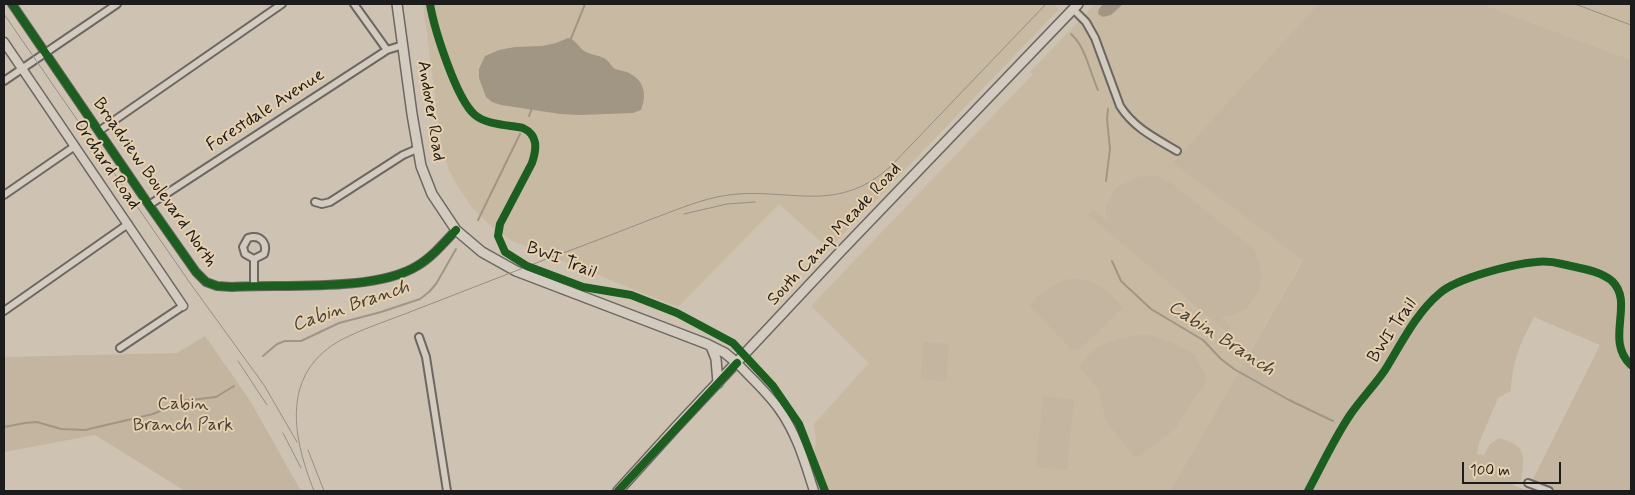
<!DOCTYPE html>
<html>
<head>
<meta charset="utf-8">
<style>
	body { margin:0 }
	#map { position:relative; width:1635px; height:495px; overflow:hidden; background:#cec3b2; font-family:Mynerve,sans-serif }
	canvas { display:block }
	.frame { position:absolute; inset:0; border:5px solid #1c1c1c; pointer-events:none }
	.scale { position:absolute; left:1462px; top:462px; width:99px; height:22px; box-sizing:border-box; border:2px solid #1c1c1c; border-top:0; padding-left:6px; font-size:15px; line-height:18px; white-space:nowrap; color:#1c1c1c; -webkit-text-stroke:4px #e6d0af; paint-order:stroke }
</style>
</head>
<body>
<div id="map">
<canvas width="1635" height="495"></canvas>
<div class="frame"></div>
<div class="scale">100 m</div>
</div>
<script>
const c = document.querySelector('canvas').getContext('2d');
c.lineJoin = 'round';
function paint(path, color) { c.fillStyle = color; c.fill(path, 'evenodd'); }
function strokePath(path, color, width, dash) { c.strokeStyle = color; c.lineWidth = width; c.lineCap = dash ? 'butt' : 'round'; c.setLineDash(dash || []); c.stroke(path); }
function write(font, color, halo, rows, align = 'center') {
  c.font = font + ' Mynerve,sans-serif'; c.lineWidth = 4; c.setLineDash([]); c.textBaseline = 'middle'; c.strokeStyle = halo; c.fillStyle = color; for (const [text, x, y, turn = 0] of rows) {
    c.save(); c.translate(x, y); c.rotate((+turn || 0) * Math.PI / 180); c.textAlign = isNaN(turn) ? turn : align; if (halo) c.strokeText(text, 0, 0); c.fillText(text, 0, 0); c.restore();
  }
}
paint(new Path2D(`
	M423,4H1054L1059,9L829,249L779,204L678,307L512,241L492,227L473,209L458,187L448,168L441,144Z
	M1095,4H1318L1177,162L1312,243L1170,491H826L814,454L816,440L814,424L869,363L811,306L1033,74L1030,72Z
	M1481,4H1631V60Z`), '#c8b9a2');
paint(new Path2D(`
	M1318,4H1481L1631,60V491H1559L1532,481L1600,345L1534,317C1521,341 1511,364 1511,391L1498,398L1479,443L1477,454L1484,455L1490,444L1499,438C1504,440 1513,442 1517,446C1526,453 1523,471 1521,480L1513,485L1528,491H1170L1303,260L1173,163Z
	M1154,175L1170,182L1254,249L1262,274L1258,293L1246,309L1231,316L1220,317L1231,326L1227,332L1088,215L1093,209L1107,221L1105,208L1116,188L1136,177Z
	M1074,278C1097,280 1107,291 1123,307L1079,350H1072L1029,305C1043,292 1055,282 1074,278Z
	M1142,335H1151L1173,343L1195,355L1206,377L1204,387L1193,400L1176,428L1139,457L1134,456L1106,421L1098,389L1079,367C1083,362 1087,356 1092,352C1106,341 1125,337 1142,335Z
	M205,336L249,399L301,491H185L95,435L4,452V357L177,353Z
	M923,342L949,344L946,381L921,379Z
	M1043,396L1074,399L1067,470L1036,467Z`), '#c3b59f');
paint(new Path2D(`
	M1103,4H1123L1111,15L1103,17L1098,14L1099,9Z
	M568,38C577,40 578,48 586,52C592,55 598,55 604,58C609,61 611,66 615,69C618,70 623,71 627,72C643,79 648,93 641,110L633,113L580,115L560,114L501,105L492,102L486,97L479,78V69L485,56L499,50L515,47L542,46L556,43Z`), '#a19684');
strokePath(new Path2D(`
	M1071,34C1086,47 1090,73 1098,90
	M570,41L585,4
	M529,116L532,108
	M1106,181L1110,149L1107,119L1108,109
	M478,220L520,134
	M1112,261L1121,281L1151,309L1203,340L1221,359L1234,369L1289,400L1333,421
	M263,356L277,344L285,341H301L339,323L381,312L420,299L429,292L436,284L456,249
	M4,427L25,423L37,422L61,429L85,430L153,414L182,401L216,397L234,386`), '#a19684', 2);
const minor = new Path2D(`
	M12,4L149,205L196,272L206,282L217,286L232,287C282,284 375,292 417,266C432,257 444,243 456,230
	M354,4L387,50
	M1073,9L1086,22L1095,38L1120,106C1134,128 1155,138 1177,151
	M4,81L117,4
	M99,131L282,4
	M4,195L75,146
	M315,202L322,204L330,202L403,155L417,149
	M149,205L387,50L403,45
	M254,259L245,254L243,247L248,238C260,234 268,243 264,254L254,259V286
	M4,311L128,224
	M419,337L426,357L447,491
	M120,348L183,306
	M1528,483L1549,491`);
const tertiary = new Path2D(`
	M4,42L183,306
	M737,363C751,378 767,392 779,409C797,434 805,463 814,491`);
const secondary = new Path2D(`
	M397,4L412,114L421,166L432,194L456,230L482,252L516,271L707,344L725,353L737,363
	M711,346L716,359L718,383
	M618,491L676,427L841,251L1078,4`);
strokePath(minor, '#6c6760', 10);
strokePath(tertiary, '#6c6760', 11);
strokePath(secondary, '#6c6760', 12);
strokePath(minor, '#d3cbbf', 6);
strokePath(tertiary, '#d3cbbf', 8);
strokePath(secondary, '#d3cbbf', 9);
strokePath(new Path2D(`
	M1575,4L1631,25
	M4,14L190,283L264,385L297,442
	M684,214L727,204L755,202
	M238,361L267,405
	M283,433L301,468
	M308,450L324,491
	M314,491C299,453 285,404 310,367C318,356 328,347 341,340C364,328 390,320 415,310C460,293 504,275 549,258C583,246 616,233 649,220C671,212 694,202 717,197C783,183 833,219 891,166L1046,4`), '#948f87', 1);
strokePath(new Path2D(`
	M12,4L149,205L196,272L206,282L217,286L232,287C282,284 375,292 417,266C432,257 444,243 456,230
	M430,4C434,28 456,99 475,115C487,125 508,125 523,128C538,135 537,148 532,163L500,224L498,236L505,252L527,266L583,287L631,295L677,313L733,343L773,386L799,424L825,491
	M618,491L737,363
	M1308,491C1322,465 1334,439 1350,415C1361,399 1374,386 1385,370C1401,344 1416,313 1440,293C1457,278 1513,264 1536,262C1545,261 1554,262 1562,264C1578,268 1599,270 1612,281C1635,303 1604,340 1631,365`), '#1b5e20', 8);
write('18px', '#1c1c1c', '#e6d0af', [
	["Forestdale Avenue",266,111,-33],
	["Andover Road",430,111,81],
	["Orchard Road",106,165,56],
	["Broadview Boulevard North",154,183,55],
	["South Camp Meade Road",835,235,-47],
	["BWI Trail",561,261,21],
	["BWI Trail",1393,331,-56]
]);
write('18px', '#443f39', '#e6d0af', [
	["Cabin",183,405],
	["Branch Park",183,426]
]);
write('italic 19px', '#444039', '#e6d0af', [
	["Cabin Branch",351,307,-19],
	["Cabin Branch",1221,339,33]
]);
</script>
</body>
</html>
